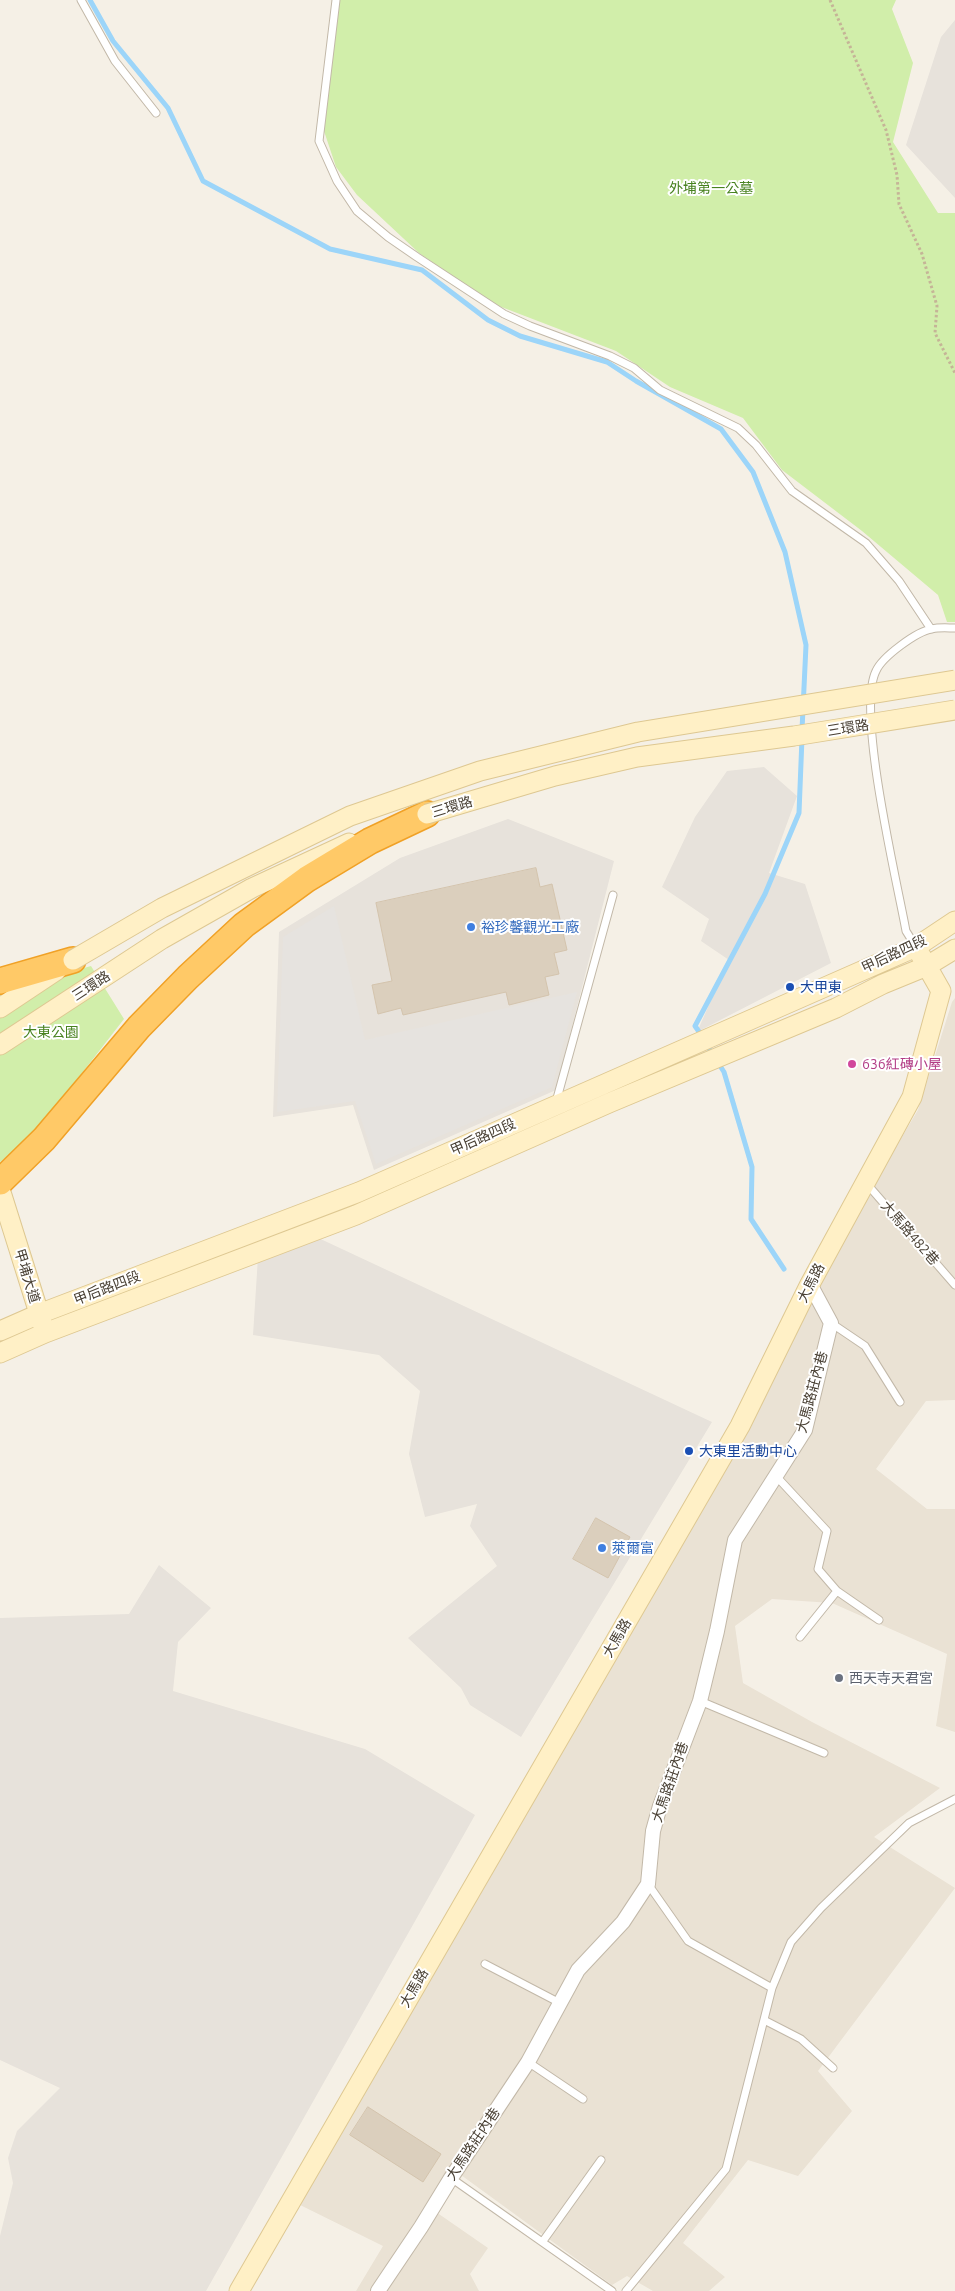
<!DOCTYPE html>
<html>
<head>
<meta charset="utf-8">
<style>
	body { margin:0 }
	canvas { display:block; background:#f5f0e6 }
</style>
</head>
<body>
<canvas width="955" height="2291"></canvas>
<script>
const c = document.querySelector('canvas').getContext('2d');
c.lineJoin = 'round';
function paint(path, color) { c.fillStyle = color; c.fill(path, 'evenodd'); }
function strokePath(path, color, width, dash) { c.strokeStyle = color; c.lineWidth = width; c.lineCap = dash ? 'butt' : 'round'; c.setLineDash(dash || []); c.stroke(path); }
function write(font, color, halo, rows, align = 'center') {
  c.font = font + ' Ubuntu,"Noto Sans TC",sans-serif'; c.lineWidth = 4; c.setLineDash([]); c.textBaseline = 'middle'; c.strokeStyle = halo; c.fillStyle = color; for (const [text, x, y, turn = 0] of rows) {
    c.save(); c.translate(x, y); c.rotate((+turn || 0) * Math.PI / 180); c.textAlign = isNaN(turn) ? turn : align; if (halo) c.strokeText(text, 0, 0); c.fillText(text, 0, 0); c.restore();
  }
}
paint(new Path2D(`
	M955,998V1400L926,1401L876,1469L927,1509H955V1732L936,1726L947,1654L832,1603L772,1599L735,1626L743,1683L812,1722L940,1788L874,1837L955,1888L818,2071L852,2111L798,2176L748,2160L683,2243L725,2277L709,2291H653L627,2276L612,2285L461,2175L436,2212L488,2248L470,2274L479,2291H356L383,2246L290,2200L862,1204L918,1110L952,1002Z`), '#eae2d4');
paint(new Path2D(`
	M955,20V198L906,145L941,37Z
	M764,767L797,796L769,873L805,884L831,963L697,1032L729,960L701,941L709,919L662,887L695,817L727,771Z
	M508,819L614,861L556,1090L374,1170L353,1105L273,1117L279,932L400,858Z
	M312,1235L712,1422L521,1737L470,1705L461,1688L408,1638L497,1566L470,1526L477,1504L425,1517L409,1454L420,1391L379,1355L253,1335L258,1257Z
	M159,1565L211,1608L178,1642L173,1691L365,1749L475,1815L206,2291H0V2236L13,2183L8,2158L17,2131L60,2088L0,2060V1618L129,1614Z`), '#e7e2db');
paint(new Path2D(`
	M333,0H896L892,9L913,63L893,142L938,213H955V622H947L938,595L862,531L782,470L743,418L670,387L616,351L491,303L419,253L357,195L336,167L320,119Z
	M91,966L124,1019L33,1136L0,1162V992Z`), '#d1eeaa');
paint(new Path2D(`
	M334,906L365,1040L577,992L552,1087L376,1164L355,1101L277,1112L283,937Z`), '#e6e3df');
strokePath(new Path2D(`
	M90,0L113,41L168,108L203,181L330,249L422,270L488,320L520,336L607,362L636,381L721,429L753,472L785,552L806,645L802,730
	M702,1036L695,1026L765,894L799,813L802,738
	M706,1044L724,1072L752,1167L751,1219L784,1269`), '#9cd5f9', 5);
const building = new Path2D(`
	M536,868L540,887L552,884L567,950L554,953L559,974L545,977L549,995L509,1005L506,992L403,1015L401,1008L378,1014L372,985L392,981L376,903Z
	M596,1518L630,1537L608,1578L573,1559Z
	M368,2107L441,2154L423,2182L350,2135Z`);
paint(building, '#dbcfbd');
strokePath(building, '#d4c4ad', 1);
const lane = new Path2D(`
	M81,0L115,61L156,113
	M336,0L319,141L337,181L357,211L388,237L417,257L504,314L530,326L610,356L634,368L660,390L738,428L756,445L792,491L866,543L899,581L931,629
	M916,947L906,931C897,881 856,711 876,671C882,657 917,631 932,629C939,627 948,628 955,628
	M556,1102L613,895
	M867,1184L955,1285
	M831,1323L865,1346L900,1402
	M776,1476L827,1531L818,1569L837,1591L879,1620
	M800,1637L837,1591
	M700,1701L824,1753
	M648,1884L688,1941L772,1988
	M485,1964L560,2003
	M764,2020L801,2039L833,2068
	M528,2062L583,2099
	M451,2178L612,2291
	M543,2241L601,2160
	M626,2291L726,2169L772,1988L791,1942L821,1908L909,1823L955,1799`);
const street = new Path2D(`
	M378,2291L421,2227L451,2178L528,2062L578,1970L623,1922L648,1884L653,1831L660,1806L700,1701L717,1631L735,1540L805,1430L831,1323L810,1284`);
const secondary = new Path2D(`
	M0,1008L57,970
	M0,1045L162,939L252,888L349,843
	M0,1189L43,1326
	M0,1331L39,1314L359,1192L916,947L955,921
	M0,1353L45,1333L356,1215L609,1103L836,1008L883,984L927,966L955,949
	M239,2291L740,1426L810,1284L912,1097L941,991L916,947`);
const highway = new Path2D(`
	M0,981L73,960
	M0,1182L44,1139L139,1027L188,977L244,925L307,879L370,841L427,814`);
strokePath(lane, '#c2b8a8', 9);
strokePath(street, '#c2b8a8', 16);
strokePath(secondary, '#dec892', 21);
strokePath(highway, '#f0a126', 28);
strokePath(new Path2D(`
	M830,0L886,130L897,175L899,204L922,254L937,306L935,333L955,373`), '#c5b497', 3, [2.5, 2.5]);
strokePath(lane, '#fff', 7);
strokePath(street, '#fff', 14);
strokePath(secondary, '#fff0c6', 19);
strokePath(highway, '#ffc967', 25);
const secondaryBridge = new Path2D(`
	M427,814L555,776L637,757L794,736L955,710
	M73,960L162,908L350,816L480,771L638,732L955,680`);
strokePath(secondaryBridge, '#dec892', 21, []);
strokePath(secondaryBridge, '#fff0c6', 19);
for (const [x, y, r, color] of [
	[471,927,5,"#3f7fe0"],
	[790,987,5,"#1a4fb4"],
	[852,1064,5,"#d1479c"],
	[689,1451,5,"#1a4fb4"],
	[602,1548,5,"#3f7fe0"],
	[839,1678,5,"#6b7280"]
]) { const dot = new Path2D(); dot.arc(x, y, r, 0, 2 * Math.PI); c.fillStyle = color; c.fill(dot); strokePath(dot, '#fff', 2); }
write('14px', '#488220', '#fff', [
	["外埔第一公墓",711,188],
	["大東公園",51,1032]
]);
write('14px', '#494034', '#fff', [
	["三環路",848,728,-9],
	["三環路",452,807,-17],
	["甲后路四段",894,954,-25],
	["三環路",91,986,-33],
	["甲后路四段",483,1137,-24],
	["大馬路482巷",910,1233,49],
	["甲埔大道",27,1276,73],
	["大馬路",811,1283,-63],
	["甲后路四段",107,1288,-21],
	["大馬路莊內巷",812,1392,-75],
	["大馬路",617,1638,-60],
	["大馬路莊內巷",670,1782,-71],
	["大馬路",414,1988,-60],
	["大馬路莊內巷",473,2144,-56]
]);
write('14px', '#366cbe', '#fff', [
	["裕珍馨觀光工廠",481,927],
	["萊爾富",612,1548]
], 'left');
write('14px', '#164399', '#fff', [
	["大甲東",800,987],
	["大東里活動中心",699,1451]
], 'left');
write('14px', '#b23c85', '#fff', [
	["636紅磚小屋",862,1064]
], 'left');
write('14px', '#5b616d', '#fff', [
	["西天寺天君宮",849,1678]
], 'left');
</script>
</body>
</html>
